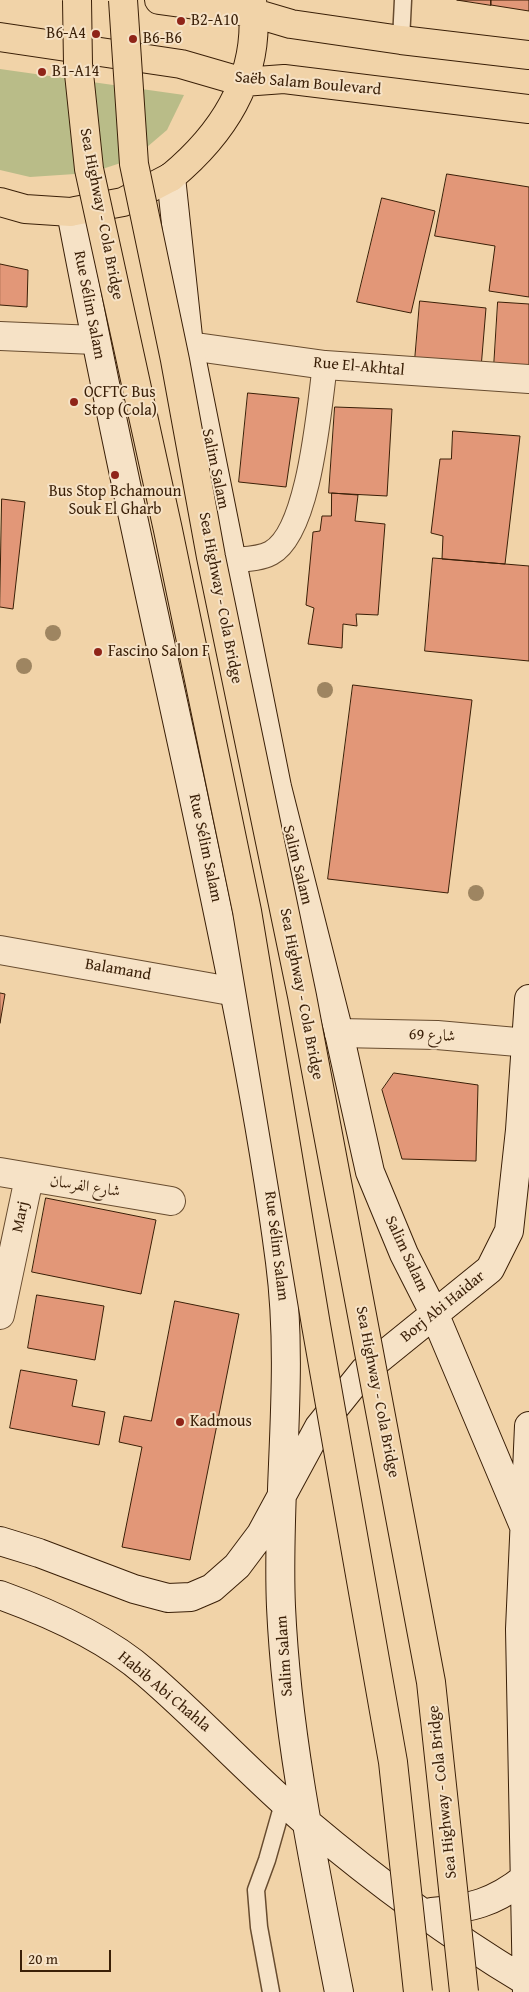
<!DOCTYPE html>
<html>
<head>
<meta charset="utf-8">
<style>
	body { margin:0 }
	#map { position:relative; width:529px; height:1992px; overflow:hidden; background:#f1d3a8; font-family:"Gentium Book Plus",serif }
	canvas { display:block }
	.scale { position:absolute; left:20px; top:1950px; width:91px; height:22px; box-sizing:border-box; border:2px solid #3a1f07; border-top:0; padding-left:6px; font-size:15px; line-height:18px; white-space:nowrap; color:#3a1f07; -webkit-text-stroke:4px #f6e2c6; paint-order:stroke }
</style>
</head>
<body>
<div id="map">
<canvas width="529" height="1992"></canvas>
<div class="scale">20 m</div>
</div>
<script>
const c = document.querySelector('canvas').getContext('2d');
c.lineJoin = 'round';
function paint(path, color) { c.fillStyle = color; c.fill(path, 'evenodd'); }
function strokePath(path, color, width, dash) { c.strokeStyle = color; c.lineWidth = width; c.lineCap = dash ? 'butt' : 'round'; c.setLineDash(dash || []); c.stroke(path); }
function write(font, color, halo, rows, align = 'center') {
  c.font = font + ' "Gentium Book Plus",Amiri,serif'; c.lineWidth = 4; c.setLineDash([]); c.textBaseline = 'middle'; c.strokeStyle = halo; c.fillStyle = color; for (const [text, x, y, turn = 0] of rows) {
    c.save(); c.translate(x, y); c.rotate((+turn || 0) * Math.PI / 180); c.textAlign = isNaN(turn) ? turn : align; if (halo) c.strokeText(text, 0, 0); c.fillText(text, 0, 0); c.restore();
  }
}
paint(new Path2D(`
	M0,69L184,95L167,130L133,159L90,173L30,177L0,170Z`), '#b9bc88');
const building = new Path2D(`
	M457,0H491V5Z
	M491,0H529V11L491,5Z
	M447,174L529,187V297L489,291L495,246L435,236Z
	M382,198L435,211L411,313L357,302Z
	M0,264L28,270L27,307L0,305Z
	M420,301L486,308L481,368L415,360Z
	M498,302L529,304V369L494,367Z
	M248,393L299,398L286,487L239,482Z
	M335,407L392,409L387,496L329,493Z
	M453,431L520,436L505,564L442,559L443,536L431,533L440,459H451Z
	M332,493L358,495L355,521L385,524L378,615L356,614L357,626L343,624L342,648L308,644L314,608L306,605L313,532L320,531L322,516H331Z
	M2,499L25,502L13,609L0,607Z
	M433,558L529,566V661L425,651Z
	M353,685L472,700L448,893L328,879Z
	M0,993L5,994L0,1023Z
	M394,1073L478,1085L476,1161L402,1159L382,1090Z
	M46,1198L156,1220L141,1294L32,1272Z
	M37,1295L104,1306L95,1360L28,1348Z
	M175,1301L239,1314L190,1560L122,1547L142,1447L119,1442L124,1416L151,1421Z
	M21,1370L77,1380L72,1406L105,1412L99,1445L10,1428Z`);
paint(building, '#e29778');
strokePath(building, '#3a1f07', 1);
const service = new Path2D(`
	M401,40L403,0
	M271,1992L259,1927L256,1890L267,1860L284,1800`);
const pedestrian = new Path2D(`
	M234,560C246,559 260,559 271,553C310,532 319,407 325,365`);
const minor = new Path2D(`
	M0,336L95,340
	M189,346L325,365L529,379
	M0,950L236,992
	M339,1033L437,1035L529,1043
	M0,1172L171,1201
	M0,1315L29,1178`);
const secondary = new Path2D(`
	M171,177L189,346L277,787L339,1033L370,1172L404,1254L434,1313L523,1524
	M71,212C107,402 149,591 190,780C224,940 259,1100 280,1262C295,1376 276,1492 281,1607C287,1737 314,1864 339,1992
	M0,1541L39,1553L134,1589L168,1598L191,1597L212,1588L237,1566L261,1534L319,1427L364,1371L490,1269L509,1231L520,1130L529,999
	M0,1595C50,1613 105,1637 146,1673C201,1720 251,1775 306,1822C376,1881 450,1936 529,1983
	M432,1912C471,1908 494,1903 525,1878
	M527,1992L520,1629L529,1426`);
const primary = new Path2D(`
	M75,211L123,202L171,177`);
const trunk = new Path2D(`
	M159,0L254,13L291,24L401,40L529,55
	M0,37L181,64L243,82L284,79L529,109
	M171,177C225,132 262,74 252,0
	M0,202L25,209L71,212`);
strokePath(service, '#684c2f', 19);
strokePath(pedestrian, '#684c2f', 26);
strokePath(minor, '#684c2f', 30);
strokePath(secondary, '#3a1f07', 30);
strokePath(primary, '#3a1f07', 30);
strokePath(trunk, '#3a1f07', 30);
strokePath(service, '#f6e2c6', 16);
strokePath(pedestrian, '#f6e2c6', 24);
strokePath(minor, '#f6e2c6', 28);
strokePath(secondary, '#f6e2c6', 28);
strokePath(primary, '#f1d3a8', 28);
strokePath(trunk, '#f1d3a8', 28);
const motorwayBridge = new Path2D(`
	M77,0L78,64L89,169L168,530L247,911L316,1325L393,1762L418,1992
	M123,0L134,164L175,360L211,557L302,996L431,1682L464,1992`);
strokePath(motorwayBridge, '#3a1f07', 30, []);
strokePath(motorwayBridge, '#f1d3a8', 28);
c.fillStyle = '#9e8561';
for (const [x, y] of [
	[53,633],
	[24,666],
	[325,690],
	[476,893]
]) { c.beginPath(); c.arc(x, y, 8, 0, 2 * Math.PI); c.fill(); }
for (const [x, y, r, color] of [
	[181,21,5,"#8f2418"],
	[96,34,5,"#8f2418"],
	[133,39,5,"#8f2418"],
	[42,72,5,"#8f2418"],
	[74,402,5,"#8f2418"],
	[115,475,5,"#8f2418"],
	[98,652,5,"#8f2418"],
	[180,1422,5,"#8f2418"]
]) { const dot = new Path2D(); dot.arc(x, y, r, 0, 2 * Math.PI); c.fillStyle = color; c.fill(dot); strokePath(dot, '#f6e2c6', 2); }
write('16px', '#3a1f07', '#f6e2c6', [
	["B2-A10",191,21],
	["B6-A4",86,34,"right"],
	["B6-B6",143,39],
	["B1-A14",52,72],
	["OCFTC Bus",84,393],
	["Stop (Cola)",84,411],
	["Bus Stop Bchamoun",115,492,"center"],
	["Souk El Gharb",115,510,"center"],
	["Fascino Salon F",108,652],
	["Kadmous",190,1422]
], 'left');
write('16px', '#3a1f07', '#f6e2c6', [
	["Saëb Salam Boulevard",308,84,5],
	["Sea Highway - Cola Bridge",101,214,79],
	["Rue Sélim Salam",89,305,79],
	["Rue El-Akhtal",359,367,5],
	["Salim Salam",215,469,78],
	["Sea Highway - Cola Bridge",220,598,79],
	["Rue Sélim Salam",205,848,78],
	["Salim Salam",297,865,76],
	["Balamand",118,970,10],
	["Sea Highway - Cola Bridge",301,994,79],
	["شارع 69",432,1036,3],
	["شارع الفرسان",85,1187,9],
	["Marj",21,1217,-78],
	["Rue Sélim Salam",276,1246,83],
	["Salim Salam",406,1254,65],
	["Borj Abi Haidar",443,1307,-39],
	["Sea Highway - Cola Bridge",377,1392,79],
	["Salim Salam",285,1656,-94],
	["Habib Abi Chahla",164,1692,40],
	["Sea Highway - Cola Bridge",443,1792,-96]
]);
</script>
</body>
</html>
